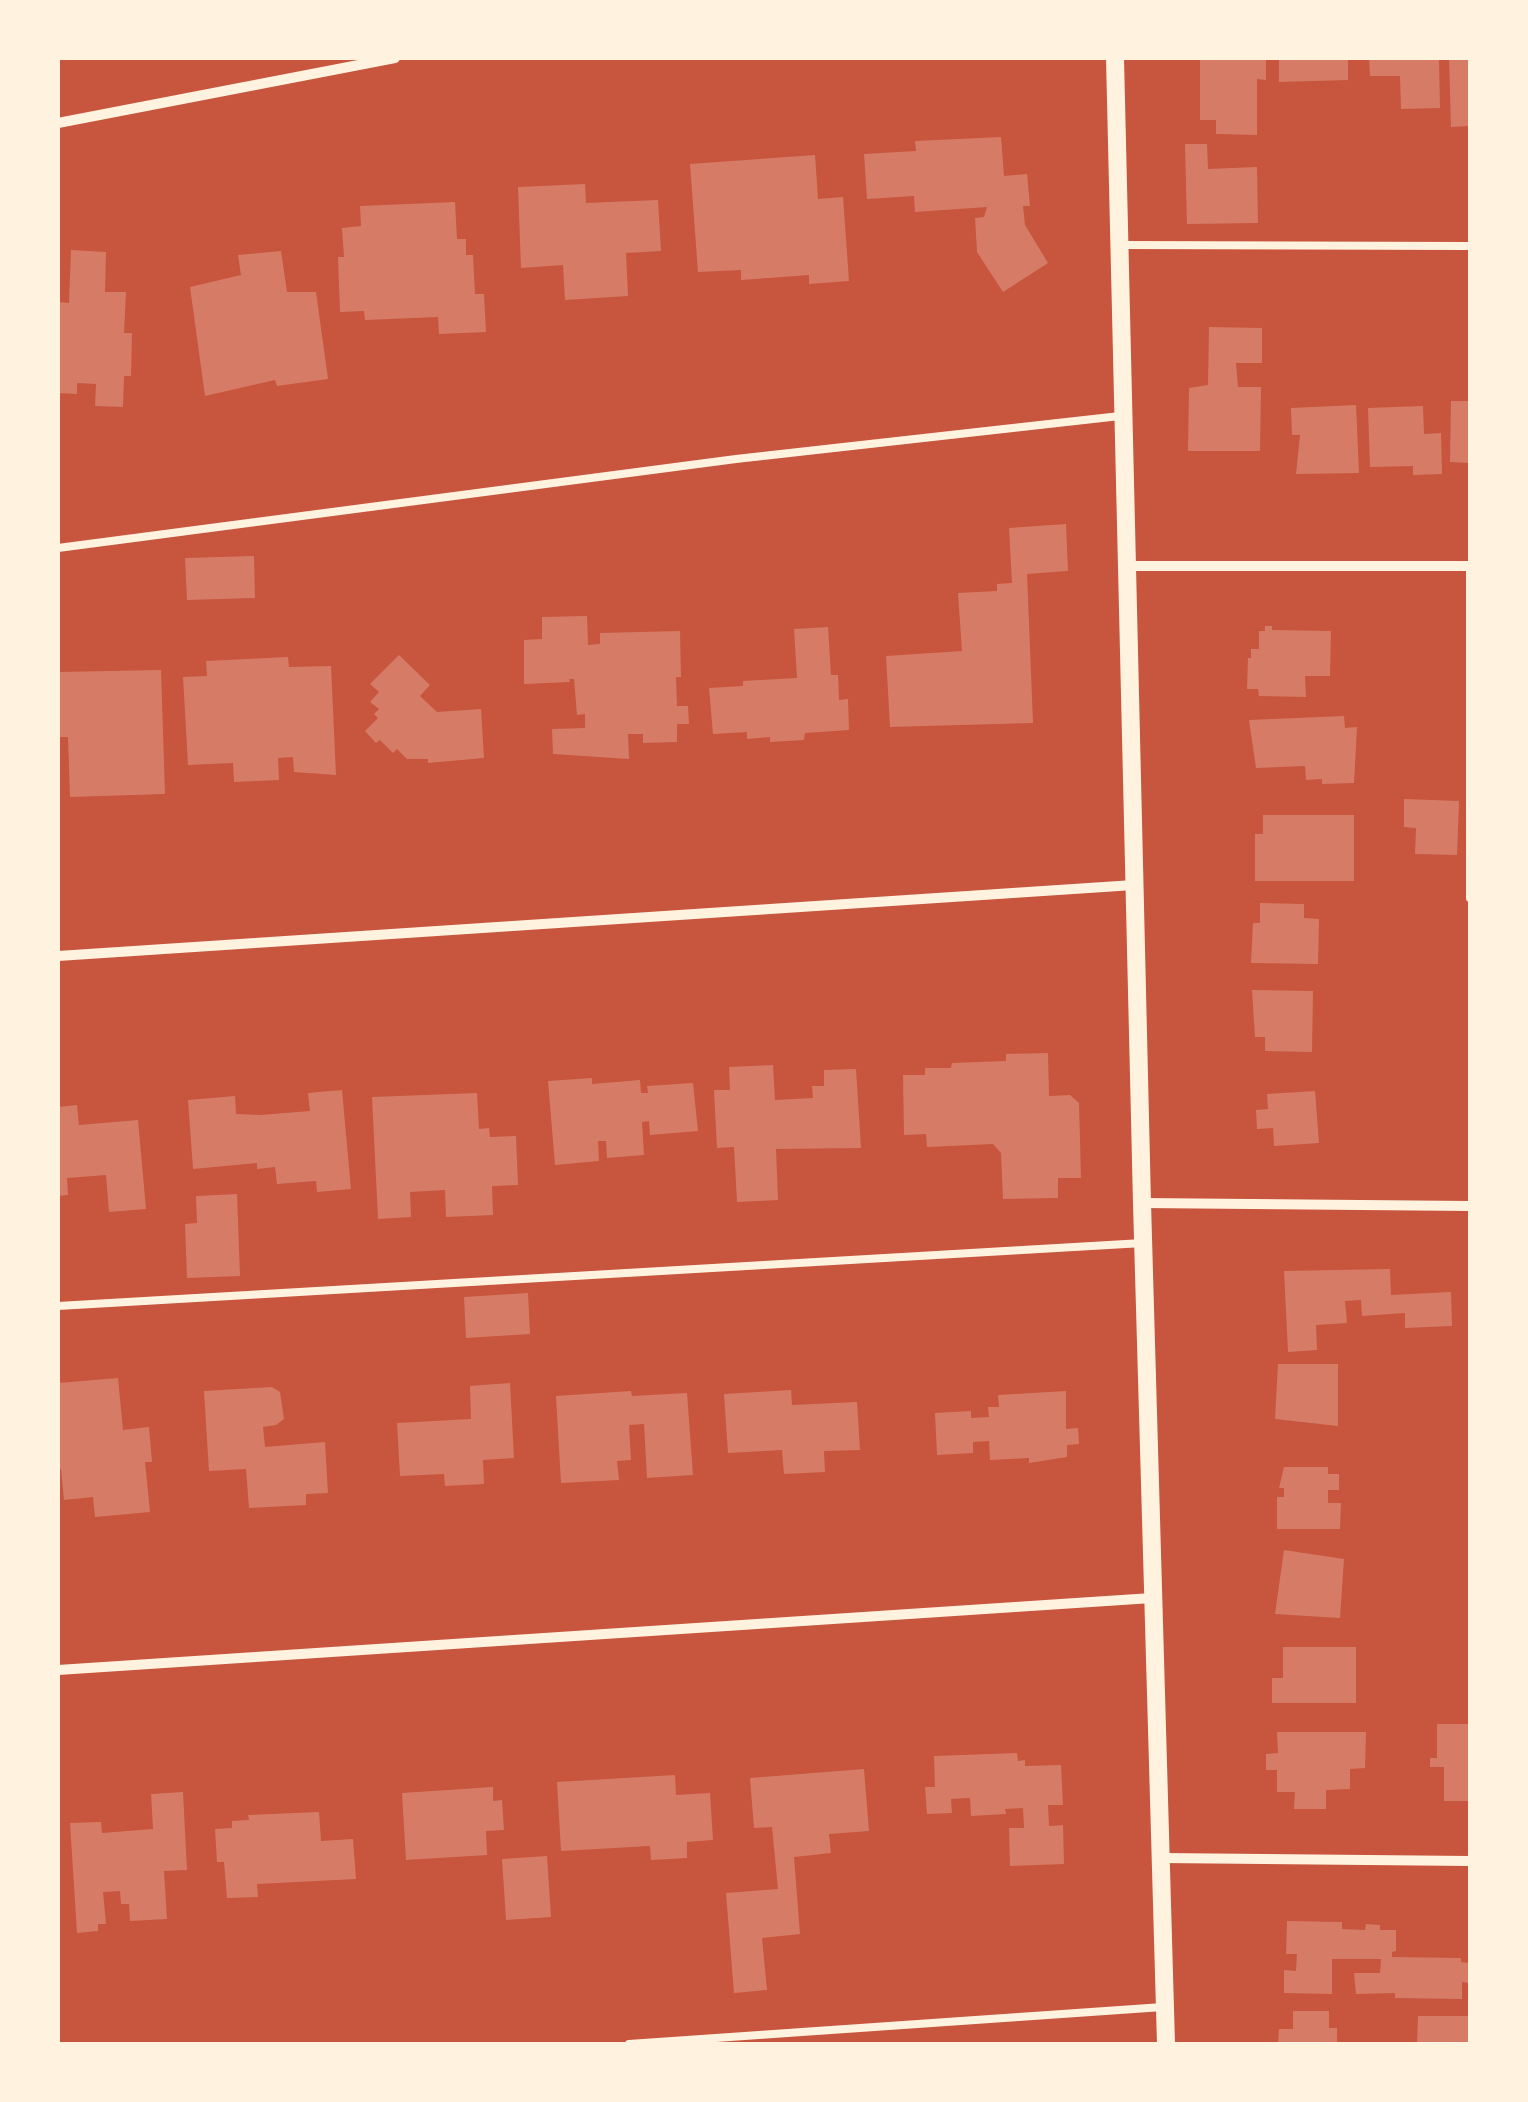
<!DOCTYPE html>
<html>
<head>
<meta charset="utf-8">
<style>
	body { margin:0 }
	#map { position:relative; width:1528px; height:2102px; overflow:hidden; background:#c8553d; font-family:"Noto Sans",sans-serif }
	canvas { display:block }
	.frame { position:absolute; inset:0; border:60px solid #fff3e0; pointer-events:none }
</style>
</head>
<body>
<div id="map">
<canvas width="1528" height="2102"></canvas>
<div class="frame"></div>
</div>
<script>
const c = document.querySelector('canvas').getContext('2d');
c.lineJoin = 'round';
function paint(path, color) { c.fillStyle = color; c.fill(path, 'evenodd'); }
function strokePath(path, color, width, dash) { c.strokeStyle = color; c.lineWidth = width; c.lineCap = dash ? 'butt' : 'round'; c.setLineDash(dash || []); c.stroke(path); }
paint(new Path2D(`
	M1200,58H1266V80L1257,79V135L1216,134V120H1200Z
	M1279,58H1348V80L1279,82Z
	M1369,58H1439L1440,108L1401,109L1400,76H1370Z
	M1449,58H1470V126L1451,127Z
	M1001,137L1004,176L1027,174L1030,206H1023L1025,225L1048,263L1003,292L977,252L975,218L984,217L987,207L915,212L914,196L867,199L864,154L916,151L915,141Z
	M1185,144H1207L1208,169L1257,167L1258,223L1187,224Z
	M815,155L818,199L843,197L849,281L809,284V275L741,280V270L698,272L690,164Z
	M585,184L586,203L658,200L661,251L626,253L628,296L565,300L563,265L521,268L518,187Z
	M455,202L457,239H466V255H473L475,294H484L486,332L439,334L438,317L365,320L364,311L340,312L338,257H344L342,228L361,226L360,206Z
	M71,250L106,252L105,292H126L124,333H132L131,376H124L123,407L95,406L96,384L77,383V394L58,393V302L69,303Z
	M281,251L287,292H316L328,379L277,386L275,380L205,396L190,287L241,275L238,255Z
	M1209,327L1262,328V363H1236L1238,387H1261L1260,451H1188L1189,388L1208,385Z
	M1451,401H1470V463L1450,462Z
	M1356,405L1359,473L1296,474L1300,435H1292L1291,408Z
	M1423,406L1424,434L1441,433L1442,474L1413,475V466L1370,467L1368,408Z
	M1066,524L1068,571L1027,574L1033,723L890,727L886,656L962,651L958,593L997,591V584L1012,583L1009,528Z
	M254,556L255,598L187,600L185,558Z
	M587,616L588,645L600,644V633L680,631L681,677H676L677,706H688L689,724H677V742L643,743V734H628L629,759L553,754L552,729L585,728V714L577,715L574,679H569L570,682L524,684V640L542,639V617Z
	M1265,626H1272V630L1331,631L1330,676H1305L1306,697L1259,696L1258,689H1247L1248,658H1251V649H1259V631H1265Z
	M828,627L831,675H838L839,700L848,699L849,730L805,733L804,740L770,742V737L747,739V732L713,734L709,688L743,686V681L797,678L794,629Z
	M399,655L430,685L420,696L437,712L481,709L484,758L428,763V759H407L397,749L393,753L380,740L376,743L365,731L378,718L374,714L379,709L370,702L379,692L370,684Z
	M288,657L289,667L331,666L336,775L294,772L293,757L278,758L279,780L234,782L233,763L188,765L183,677L207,676L206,661Z
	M161,670L165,794L70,797L68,737H58V672Z
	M1344,716L1345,728L1357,727L1354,783L1322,784V779L1306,780L1305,766L1256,768L1249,720Z
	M1404,799L1459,801L1457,855L1415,854L1416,828L1404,827Z
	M1263,815H1354V881H1255V834H1263Z
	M1260,903L1304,904V918L1319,919L1318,964L1251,963L1253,923H1260Z
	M1252,990L1313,991L1312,1052L1265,1051V1037H1255Z
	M1048,1053L1049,1096L1070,1095L1079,1103L1081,1178H1058V1198L1003,1199L1001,1153L993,1144L927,1147L926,1134L904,1135L903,1075H925V1068H951L952,1063L1006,1061V1054Z
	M773,1065L775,1100L813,1098L812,1086H824V1070L856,1069L861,1148L776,1149L778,1200L737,1202L734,1147L717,1148L714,1090H730L729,1067Z
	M592,1078V1084L640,1080L641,1093H648L647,1086L693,1083L698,1131L650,1135L649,1121L642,1122L644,1155L607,1158L606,1141H598L599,1161L555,1165L548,1081Z
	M342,1090L351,1189L317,1192L316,1181L277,1184L275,1167L257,1169V1163L193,1169L188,1100L235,1096L236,1114L260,1115L310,1111L308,1093Z
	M1315,1091L1319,1143L1274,1146L1273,1128L1257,1129L1256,1110L1268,1109L1267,1094Z
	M477,1093L479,1129L489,1128L490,1137L516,1136L518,1185L492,1186L493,1215L446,1217L445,1190L410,1192L411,1217L378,1219L372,1097Z
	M77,1105L79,1125L138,1120L146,1209L109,1212L106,1175L67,1178L68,1195L58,1196V1107Z
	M237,1194L240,1276L187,1278L185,1224L197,1223L196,1196Z
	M1390,1269L1391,1295L1451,1292L1452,1326L1405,1328V1313L1362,1316L1361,1300L1345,1301L1347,1323L1316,1325L1317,1350L1288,1352L1284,1271Z
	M528,1293L530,1334L466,1338L464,1297Z
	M1278,1364H1338V1426L1275,1419Z
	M118,1378L123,1430L149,1427L152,1462H145L150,1512L95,1517L93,1497L64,1500L61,1469H58L59,1383Z
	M510,1383L514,1458L483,1460L484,1484L445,1486L444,1474L400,1476L397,1423L471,1419L470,1386Z
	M272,1387L280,1392L284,1419L276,1425L263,1427L265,1447L325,1442L328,1493L306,1494V1505L249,1508L246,1469L209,1471L204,1391Z
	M791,1390L792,1405L857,1402L860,1450L824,1451L825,1472L784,1474L782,1450L728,1453L724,1394Z
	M631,1391L632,1396L687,1393L693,1475L647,1478L644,1424L629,1425L631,1460L617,1461L619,1480L561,1483L556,1396Z
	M1066,1391V1429L1078,1428L1079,1444L1067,1445V1457L1029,1463V1458L990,1460L989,1441L973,1442V1453L937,1455L935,1413L971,1411V1418L989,1417L988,1407H999L998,1395Z
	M1284,1467H1328V1474H1339V1490H1328V1503H1341L1340,1529H1277V1497H1284V1488H1279Z
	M1284,1550L1344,1559L1340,1618L1275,1614Z
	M1283,1647H1356V1703H1272V1678H1283Z
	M1437,1724H1470V1801H1444V1767H1430V1758H1437Z
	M1277,1732H1366L1365,1768L1350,1769V1789L1326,1790V1809H1294L1295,1792H1277V1770H1266V1754L1278,1753Z
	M1017,1753L1018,1761L1025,1760V1766L1061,1765L1063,1805H1048L1049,1826L1063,1825L1064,1864L1010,1866L1009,1828H1024L1023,1808L1005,1809L1006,1814L971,1816L970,1798L951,1799L952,1813L927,1814L925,1787H935L934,1756Z
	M864,1769L869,1831L829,1834L831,1853L794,1857L800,1934L762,1938L767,1990L734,1993L726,1893L778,1889L772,1827L754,1828L750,1778Z
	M675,1775L676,1795L710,1793L713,1840L687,1842V1858L651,1860L650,1846L561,1851L557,1782Z
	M493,1787V1801L502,1800L504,1830L486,1831L487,1855L406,1860L402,1793Z
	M183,1792L187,1870L164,1871L167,1919L130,1921L129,1904H121L120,1891L103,1892L106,1924H98V1931L77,1933L70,1823L101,1822L102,1833L153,1829L151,1794Z
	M319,1812L321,1841L353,1839L356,1879L257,1884L258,1897L227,1898L224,1862H217L215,1829L232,1828V1821L249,1820L248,1815Z
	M547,1856L551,1917L506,1920L502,1859Z
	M1287,1921L1342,1922V1929L1365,1930L1366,1924L1380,1925V1930H1396V1951L1392,1952V1957L1461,1958V1962L1468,1963V1983L1462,1982V1999L1395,1998V1993L1356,1994L1354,1973H1380L1381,1959H1332V1994L1284,1993V1970L1296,1971L1297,1954H1286Z
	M1293,2011H1329V2028H1337V2044H1278L1279,2029H1293Z
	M1418,2016H1470V2044H1417Z`), '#d67c66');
strokePath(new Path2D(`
	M1121,245L1470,246
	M58,548L736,459L1120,416
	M1470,566V898
	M58,1306L1143,1243
	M629,2044L1163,2007`), '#fff3e0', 8);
strokePath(new Path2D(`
	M58,123L395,58
	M1129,566H1470
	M58,956L1134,885
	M1142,1203L1470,1206
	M58,1670L1152,1598
	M1161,1858L1470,1861`), '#fff3e0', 10);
strokePath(new Path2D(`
	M1115,58L1142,1203L1166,2044`), '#fff3e0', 18);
</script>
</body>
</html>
